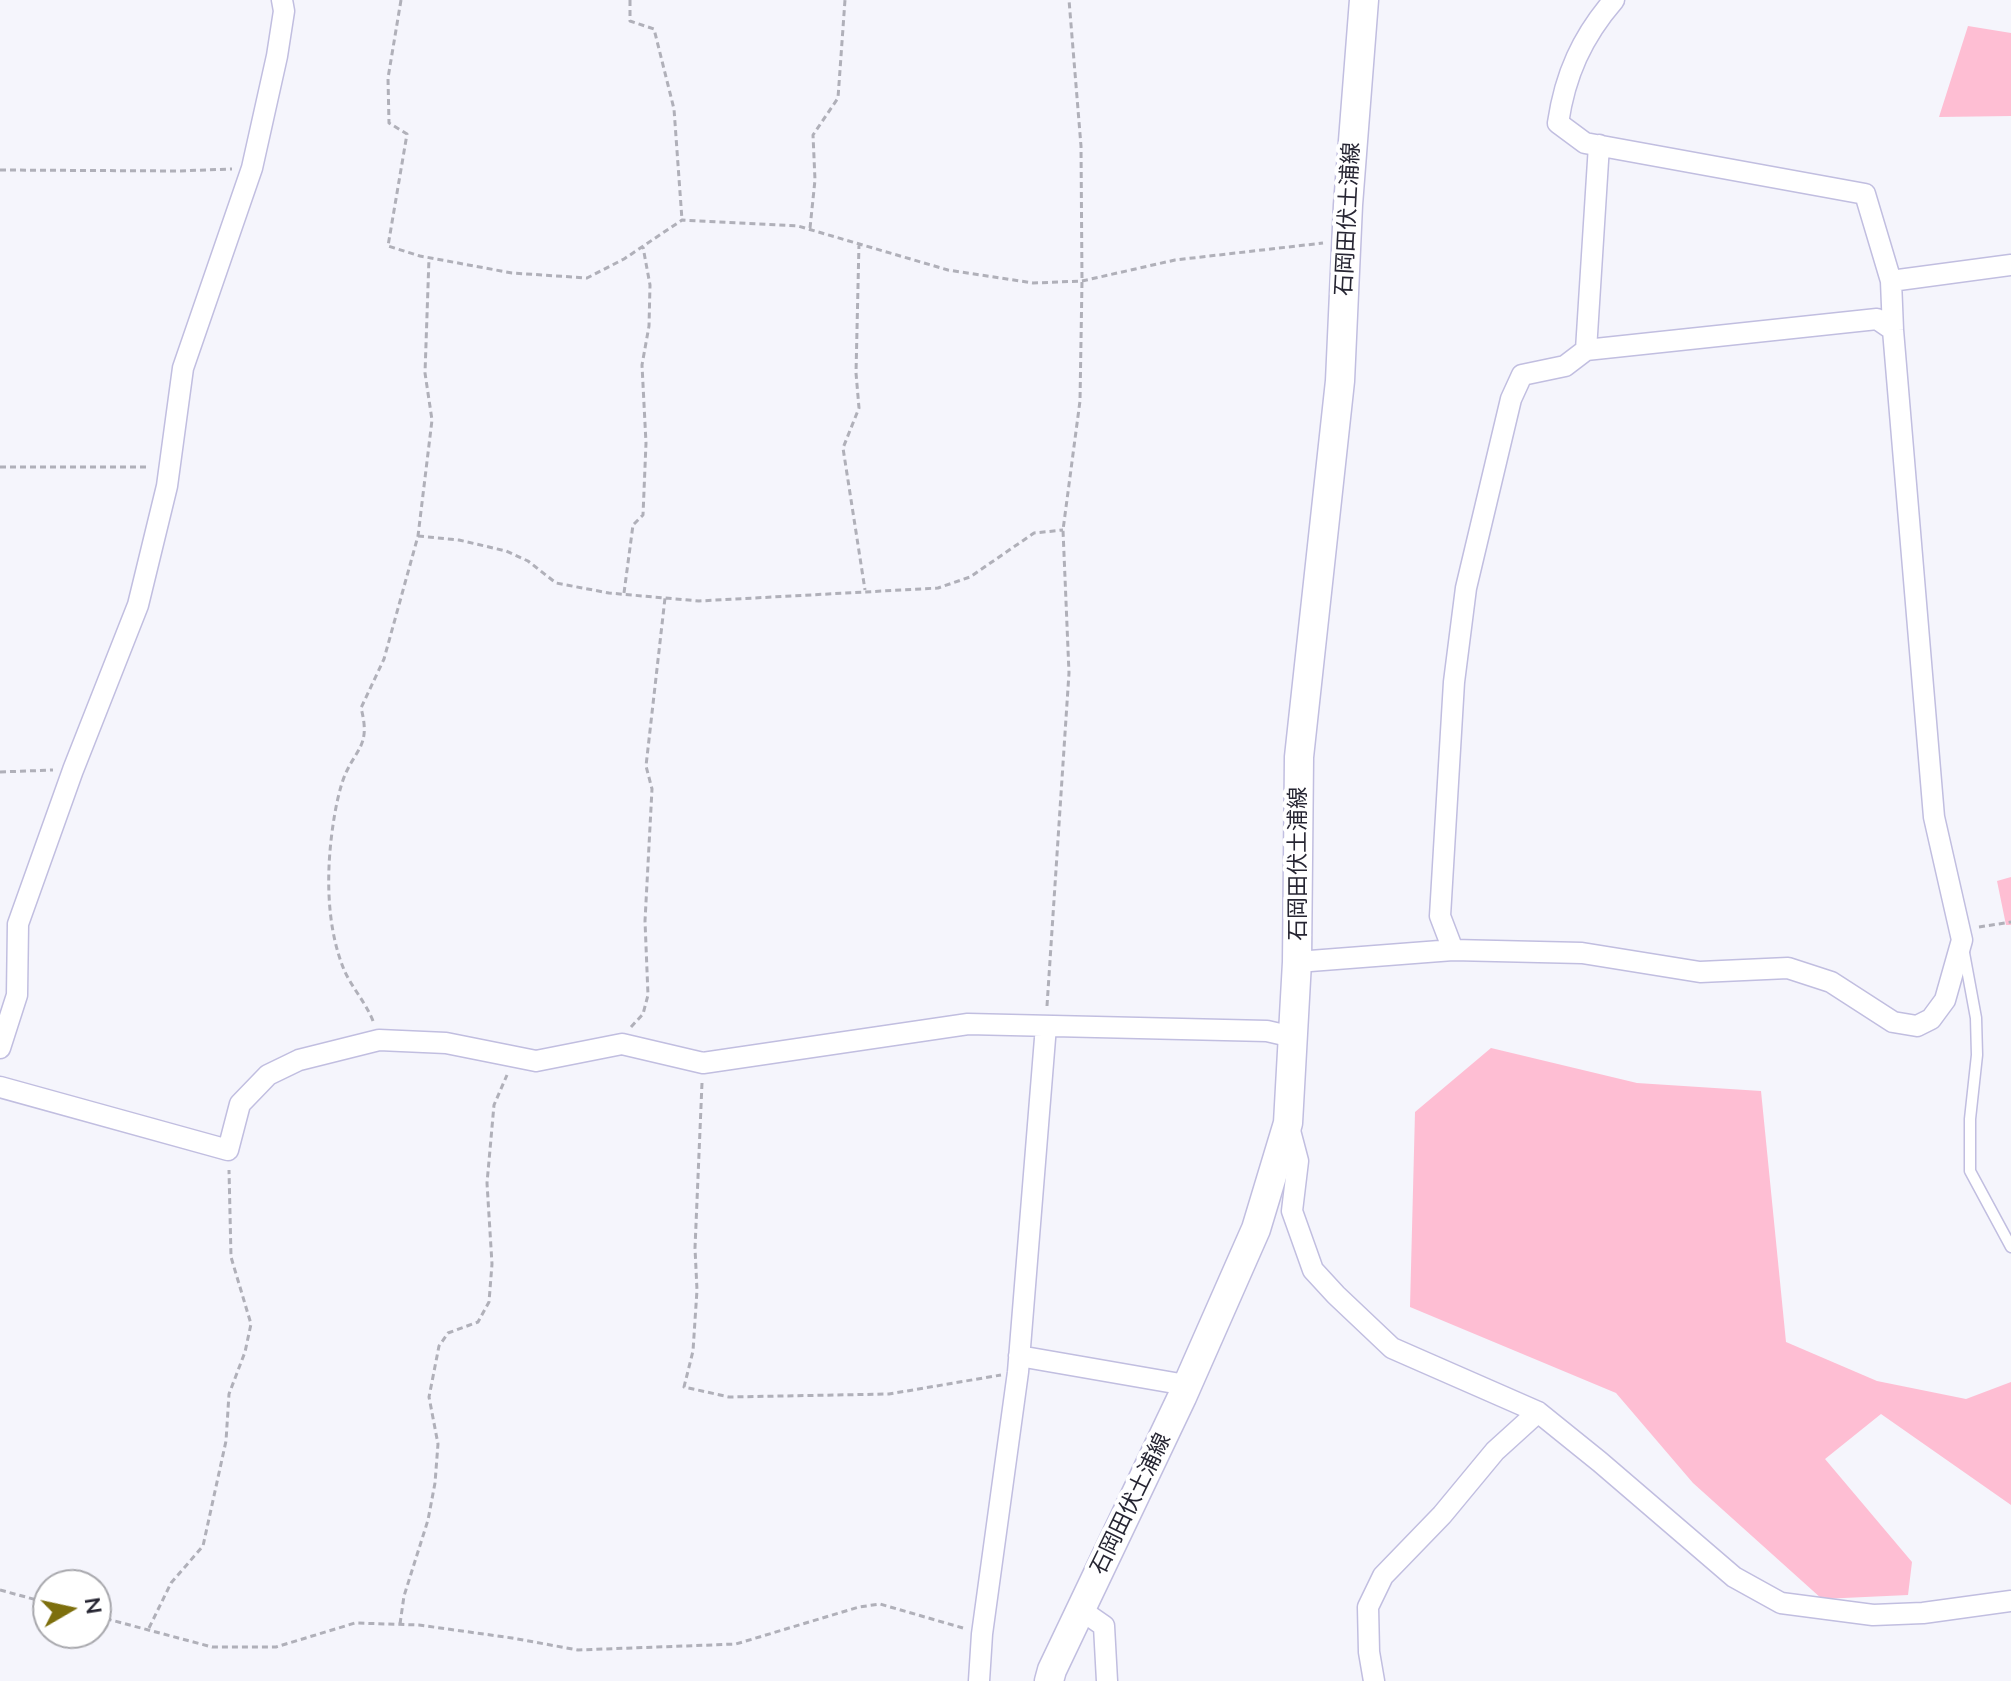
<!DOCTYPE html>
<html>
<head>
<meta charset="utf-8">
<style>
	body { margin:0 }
	#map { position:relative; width:2011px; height:1681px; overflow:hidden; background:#f5f5fc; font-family:Mulish,sans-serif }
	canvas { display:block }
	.north { position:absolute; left:32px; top:1569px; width:80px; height:80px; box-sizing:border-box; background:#fff; border:2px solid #a8a8ad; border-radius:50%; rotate:81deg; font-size:22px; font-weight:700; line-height:32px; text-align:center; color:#262532 }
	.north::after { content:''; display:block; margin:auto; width:28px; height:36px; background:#7d6f0d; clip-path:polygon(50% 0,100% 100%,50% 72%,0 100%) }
</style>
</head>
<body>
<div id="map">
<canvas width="2011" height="1681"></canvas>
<div class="north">N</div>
</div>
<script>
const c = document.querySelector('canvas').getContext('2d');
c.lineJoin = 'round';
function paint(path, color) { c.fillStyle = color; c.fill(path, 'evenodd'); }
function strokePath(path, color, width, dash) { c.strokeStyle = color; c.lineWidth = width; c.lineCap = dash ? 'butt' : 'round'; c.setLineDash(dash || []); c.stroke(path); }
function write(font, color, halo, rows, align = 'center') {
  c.font = font + ' Mulish,"Noto Sans JP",sans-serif'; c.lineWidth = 8; c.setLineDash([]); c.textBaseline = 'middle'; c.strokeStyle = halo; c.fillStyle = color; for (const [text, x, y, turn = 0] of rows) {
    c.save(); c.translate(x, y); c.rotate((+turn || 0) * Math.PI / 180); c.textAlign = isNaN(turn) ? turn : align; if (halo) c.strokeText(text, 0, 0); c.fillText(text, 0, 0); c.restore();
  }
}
paint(new Path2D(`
	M1968,26L2011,33V116L1939,117Z
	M2011,877V925H2006L1997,881Z
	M1491,1048L1637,1083L1761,1091L1786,1342L1877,1381L1966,1399L2011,1382V1505L1881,1414L1825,1459L1912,1562L1908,1595L1822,1599L1693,1483L1616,1393L1410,1307L1415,1112Z`), '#febed3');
const service = new Path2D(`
	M1964,953L1976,1018L1977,1055L1970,1119V1171L2011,1247`);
const minor = new Path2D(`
	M1891,281L2011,265
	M1586,350L1599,145
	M1453,950L1440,916L1454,682L1466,588L1511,399L1522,375L1565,366L1586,350L1877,319L1893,330
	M1297,962L1453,950L1582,953L1700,972L1788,968L1831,982L1893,1022L1917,1026L1931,1019L1945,1000L1962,940L1934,817L1893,330L1891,281L1865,194L1585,143L1558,123C1565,75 1582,37 1614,0
	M0,1048L17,995L18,924L73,770L138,605L167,486L183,368L252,168L277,56L284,11L282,0
	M0,1087L228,1150L240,1104L268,1075L299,1060L379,1040L446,1043L536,1061L622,1044L703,1063L968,1024L1267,1031L1293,1037
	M1288,1123L1298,1161L1292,1211L1313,1270L1336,1295L1392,1348L1538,1412L1600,1462L1734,1577L1781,1603L1873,1615L1923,1613L2011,1601
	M1019,1356L1186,1385
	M1081,1610L1104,1626L1107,1681
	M979,1681L982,1634L1018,1372L1046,1026
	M1374,1681L1369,1652L1368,1607L1383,1576L1442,1515L1495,1451L1538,1412`);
const secondary = new Path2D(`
	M1049,1681L1052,1670L1182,1397L1256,1229L1288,1123L1297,962L1299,757L1340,381L1348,205L1364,0`);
strokePath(service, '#c1bee0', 13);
strokePath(minor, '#c1bee0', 23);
strokePath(secondary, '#c1bee0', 31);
strokePath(new Path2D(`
	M401,0L388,78L389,123L407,134L388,246L420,256L512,273L587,278L624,259L682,220L798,226L948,270L1033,283L1082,281L1175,260L1323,243
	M630,0V21L654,29L674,109L682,220
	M0,170L179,171L232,169
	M810,228L815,180L813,135L838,98L845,0
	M859,243L856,373L859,408L843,448L865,590
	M0,467H150
	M418,536L459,540L506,551L528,561L556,583L609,593L699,601L938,588L970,577L1034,533L1063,530
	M624,593L633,525L643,515L646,443L642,365L649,326L650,285L643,247
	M0,772L53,770
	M1979,927L2011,922
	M1047,1006L1069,673L1063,530L1080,401L1082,281L1081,146L1069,0
	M373,1021C366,1003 353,989 345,972C326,928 326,872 333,825C335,811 338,796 342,783C353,749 372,749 361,708L384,659L418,536L432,420L425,373L429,258
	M631,1027L643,1014L648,995L645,921L652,789L646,766L665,598
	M702,1083L695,1248L697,1290L693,1351L684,1387L729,1397L889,1394L1001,1375
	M0,1590L48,1603
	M96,1616L212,1647H276L355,1623L419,1625L512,1638L578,1650L736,1644L859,1607L880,1604L963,1628
	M400,1624L404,1596L428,1520L435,1483L438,1444L429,1397L439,1346L448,1333L478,1322L489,1302L492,1264L487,1183L494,1105L507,1075
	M149,1628L171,1583L203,1546L226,1441L229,1394L245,1352L251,1324L231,1257L229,1170`), '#b0b0b9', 3, [6, 4]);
strokePath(service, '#fff', 10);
strokePath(minor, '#fff', 20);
strokePath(secondary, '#fff', 28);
write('22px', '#262532', '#fff', [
	["石岡田伏土浦線",1348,219,-87],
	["石岡田伏土浦線",1298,864,-90],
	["石岡田伏土浦線",1131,1504,-64]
]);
</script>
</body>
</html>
